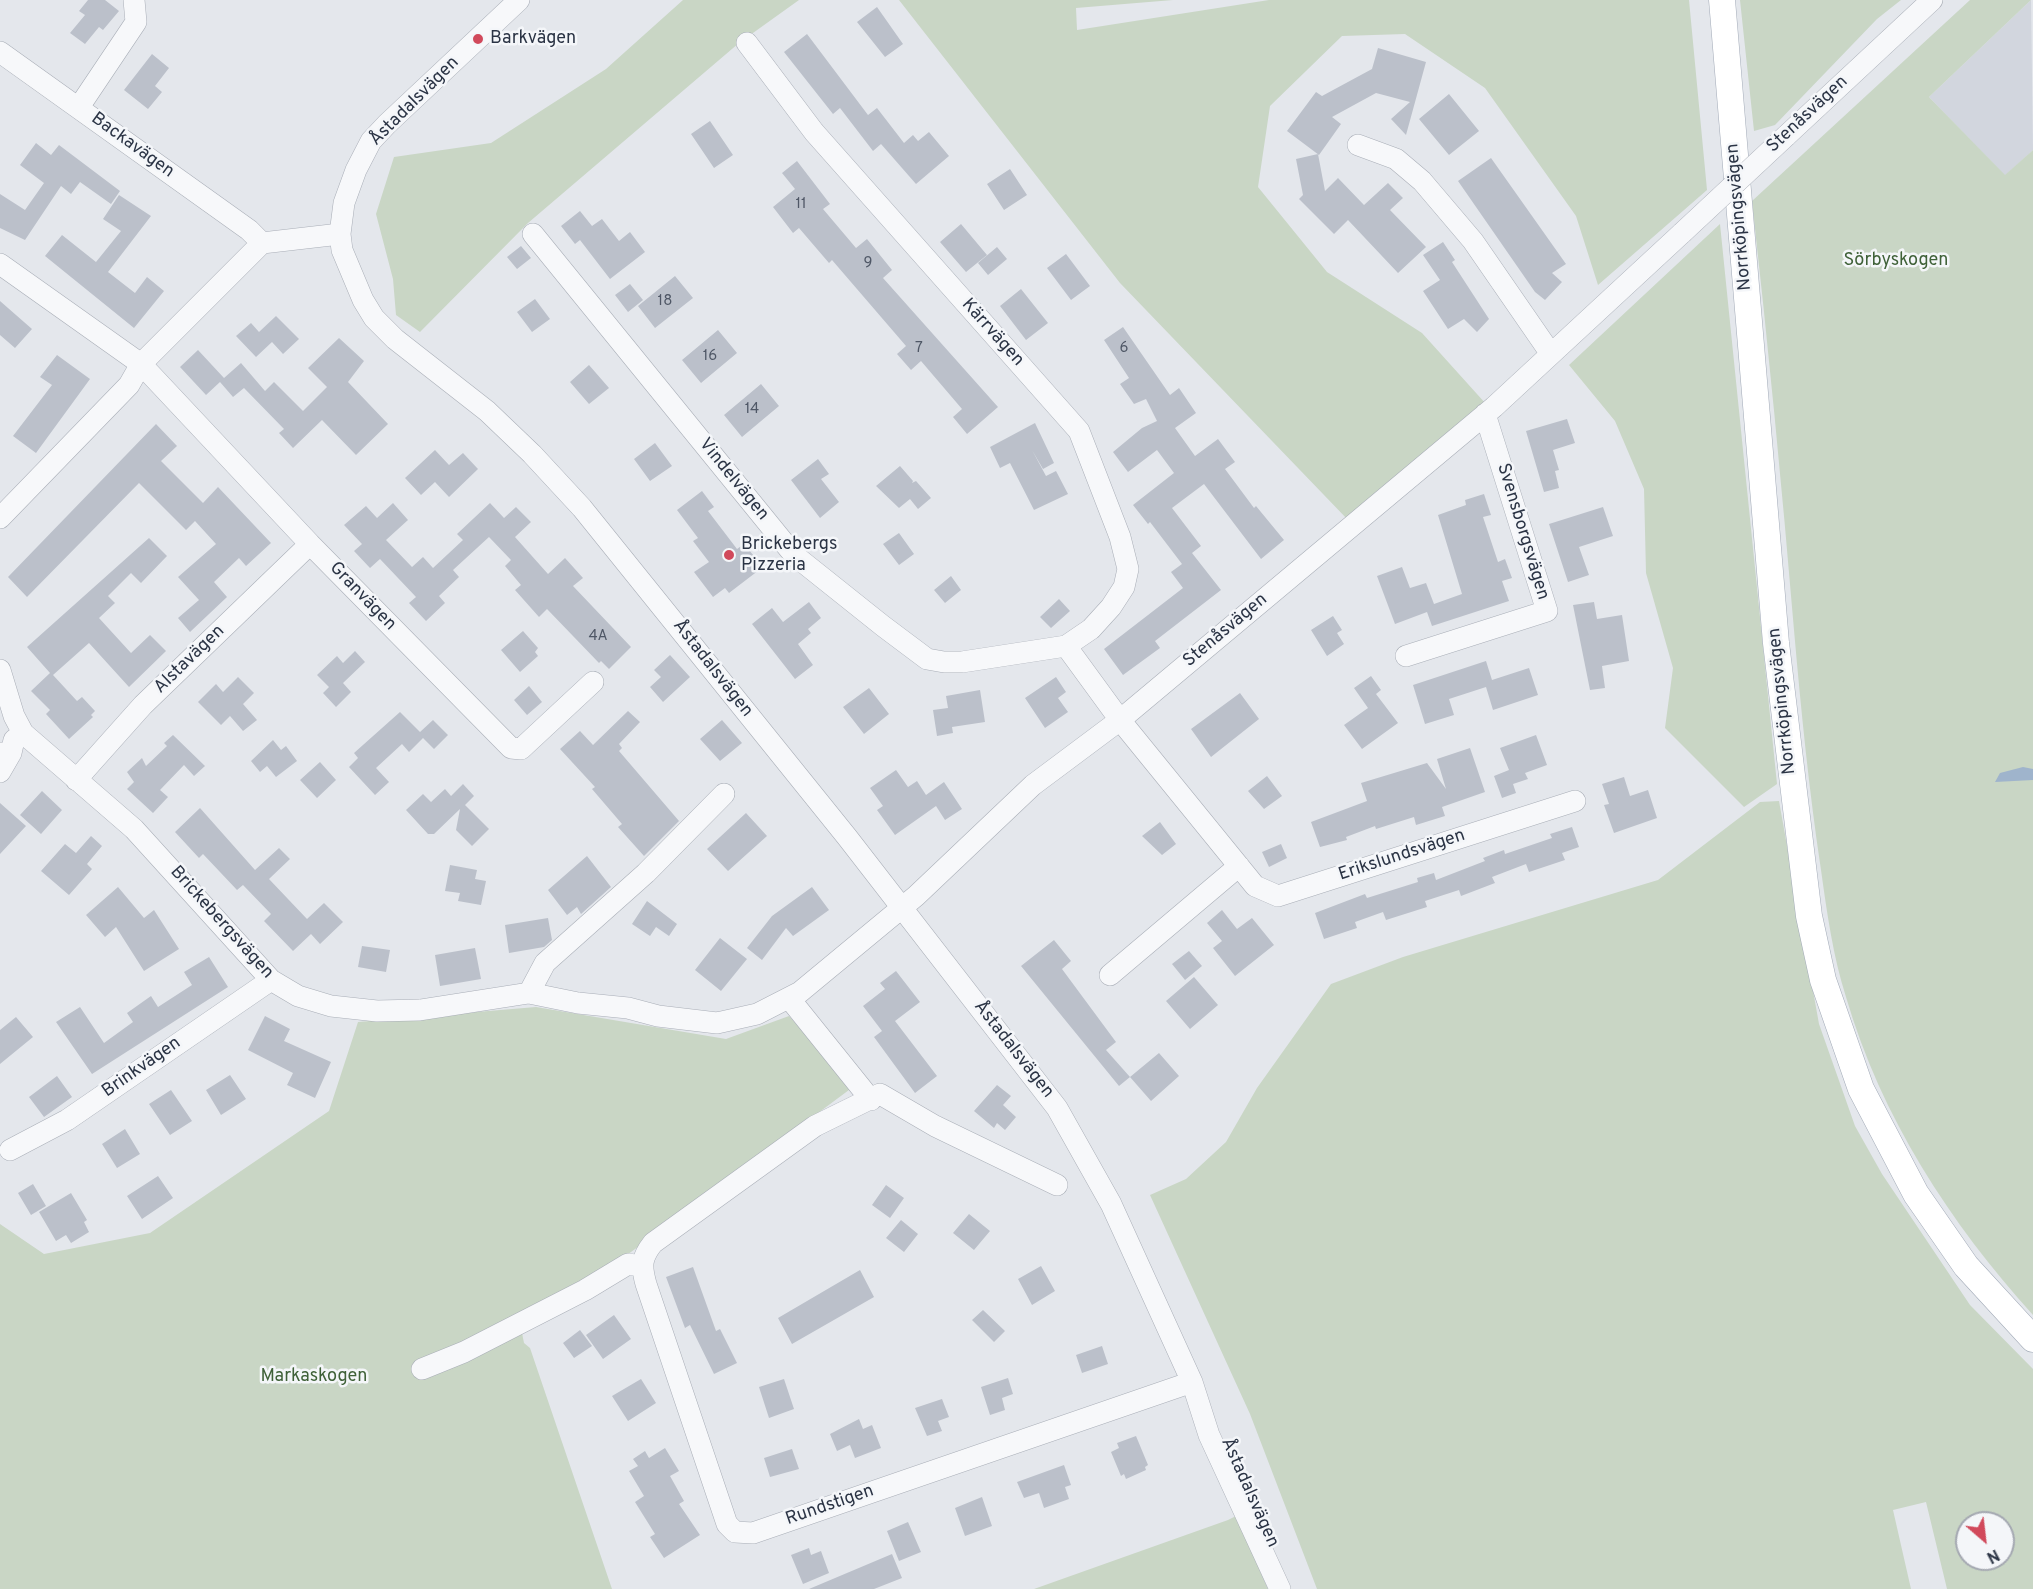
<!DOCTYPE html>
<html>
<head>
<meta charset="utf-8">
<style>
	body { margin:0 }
	#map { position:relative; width:2033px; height:1589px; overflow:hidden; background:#e4e7ec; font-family:Overpass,sans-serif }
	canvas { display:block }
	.north { position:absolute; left:1955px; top:1511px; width:60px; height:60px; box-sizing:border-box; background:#f4f6f9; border:2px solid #a4a8b1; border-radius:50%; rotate:152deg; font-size:16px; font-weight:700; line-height:24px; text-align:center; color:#2b3445 }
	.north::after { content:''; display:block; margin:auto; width:21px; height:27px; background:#d1495b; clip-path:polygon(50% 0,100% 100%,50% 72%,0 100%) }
</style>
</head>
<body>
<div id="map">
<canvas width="2033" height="1589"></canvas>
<div class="north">N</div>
</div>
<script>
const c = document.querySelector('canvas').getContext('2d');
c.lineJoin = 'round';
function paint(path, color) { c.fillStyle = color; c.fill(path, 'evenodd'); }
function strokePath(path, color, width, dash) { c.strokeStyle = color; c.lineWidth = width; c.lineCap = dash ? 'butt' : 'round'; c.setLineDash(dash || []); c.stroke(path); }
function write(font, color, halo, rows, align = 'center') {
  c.font = font + ' Overpass,sans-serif'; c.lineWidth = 5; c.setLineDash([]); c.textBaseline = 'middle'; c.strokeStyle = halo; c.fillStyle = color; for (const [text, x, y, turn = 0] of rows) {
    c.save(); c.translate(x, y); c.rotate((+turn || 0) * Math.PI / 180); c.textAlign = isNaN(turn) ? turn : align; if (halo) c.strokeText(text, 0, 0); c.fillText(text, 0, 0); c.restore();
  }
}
paint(new Path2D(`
	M2031,0L2033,150L2005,176L1929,97Z`), '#d2d6de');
paint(new Path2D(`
	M683,0H799L739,43L528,223L420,332L396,315L393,279L376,214L394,157L491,143L606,69Z
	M899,0H1173L1076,8L1077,30L1269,0H1689L1707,190L1598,285L1576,216L1485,88L1405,34L1342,36L1270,106L1258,187L1327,272L1422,333L1486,404L1349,521L1120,283Z
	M1740,0H1901L1877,19L1775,125L1754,131Z
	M1970,0H2031L1929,97L2005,175L2033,150V1315C1950,1223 1881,1117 1846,997C1833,956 1827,913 1821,870C1809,790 1801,710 1794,630C1782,487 1768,344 1752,201Z
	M1720,224L1777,784L1744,807L1665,728L1673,668L1646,573L1644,489L1615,421L1569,365Z
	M1779,801L1819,1024L1855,1126L1882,1174L1970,1305L2033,1369V1589H1947L1926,1502L1893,1510L1911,1589H1317L1250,1414L1150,1195L1186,1179L1226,1142L1257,1088L1331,984L1403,957L1658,880L1760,802ZM1967,1523H2003V1559H1967Z
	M536,1007L726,1039L789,1016L853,1087L522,1333L524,1343L530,1348L612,1589H0V1224L44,1254L150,1233L329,1111L358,1022Z
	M1236,1516L1268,1589H1034L1228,1520Z`), '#c9d6c5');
paint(new Path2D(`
	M2023,767L2033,769V780L1995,782L2000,773Z`), '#9fb4cc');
paint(new Path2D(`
	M88,0H105L119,11L103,30L99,27L85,44L70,33L85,15L79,11Z
	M877,7L903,44L885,57L857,22Z
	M807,34L868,115L877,108L904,143L913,135L918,141L929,132L949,156L916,184L881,144L873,151L840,108L833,114L784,52Z
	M1378,48L1426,62L1406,135L1391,119L1410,102L1376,93L1332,117L1341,124L1319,155L1287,131L1316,92L1322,96L1372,69Z
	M152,54L169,68L155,86L162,92L148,109L124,90Z
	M1449,94L1479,131L1449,155L1419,119Z
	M710,121L733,155L714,168L691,134Z
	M36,143L51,155L59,145L120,191L111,204L80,182L71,194L61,186L25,240L0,228V194L25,210L44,183L20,165Z
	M1318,154L1325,191L1338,178L1364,205L1388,183L1403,198L1390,210L1426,247L1398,273L1348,220L1334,234L1299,199L1303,195L1296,159Z
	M1491,158L1566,264L1552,273L1562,282L1545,300L1535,292L1458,181Z
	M797,161L830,204L823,209L856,248L867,239L892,270L883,278L998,407L967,434L953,417L962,409L921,361L911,370L897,354L906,346L832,260L829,263L799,228L793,233L773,207L795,189L782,173Z
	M1010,169L1027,195L1004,210L987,184Z
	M119,195L151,216L108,272L135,293L147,277L164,291L134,328L45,256L62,235L96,262L121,231L103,219Z
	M580,211L592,226L602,219L619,241L630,232L645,252L610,279L580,240L575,244L561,226Z
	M961,224L987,255L966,272L940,242Z
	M1443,242L1455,260L1452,262L1489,319L1477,332L1464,319L1448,329L1423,291L1440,280L1423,255Z
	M521,246L531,258L517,269L507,257Z
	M997,247L1007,259L988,275L978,263Z
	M1066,254L1090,286L1071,300L1047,268Z
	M675,276L693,298L655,328L638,306Z
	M630,284L643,300L628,312L615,295Z
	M1021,289L1048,323L1026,340L1000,306Z
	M535,299L550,319L532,332L517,312Z
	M0,301L32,329L15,348L0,335Z
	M276,316L299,339L283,354L272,342L256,357L236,336L251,323L259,332Z
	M1123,327L1170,395L1179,388L1196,413L1175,428L1195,456L1218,439L1235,462L1225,469L1254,508L1256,506L1284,540L1261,559L1204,484L1172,508L1201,546L1192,553L1221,590L1155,641L1160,648L1123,675L1104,649L1183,588L1171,572L1182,564L1150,522L1148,524L1133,505L1174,473L1157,450L1128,472L1113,452L1142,428L1157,421L1146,399L1134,404L1120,384L1129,378L1104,340Z
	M718,330L737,353L701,383L682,360Z
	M339,338L364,361L348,382L388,424L356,455L322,420L293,448L279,433L284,429L244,388L233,397L220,382L206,395L180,367L198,350L224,378L241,363L265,391L274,382L303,411L327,387L308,368Z
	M57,355L90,379L36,453L13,436L52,385L40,377Z
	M589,365L609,388L589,404L570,382Z
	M761,384L779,406L742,437L724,415Z
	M1567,419L1575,443L1553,450L1559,470L1555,471L1559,488L1544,492L1526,431Z
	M1035,423L1054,463L1043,469L1032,450L1046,476L1056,471L1068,494L1034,510L1010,463L1000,468L990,447Z
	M156,424L177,446L161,461L203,503L218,487L271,543L246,566L239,558L214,582L227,597L190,632L178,618L199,600L178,577L216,544L195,521L186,530L139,483L27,597L8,577Z
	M655,443L672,466L650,481L634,459Z
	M435,450L449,465L463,453L478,469L449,497L435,482L421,495L405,478Z
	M818,459L829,474L821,479L839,502L820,518L791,480Z
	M900,466L913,481L912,483L916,481L931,498L918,509L910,499L899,508L876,486Z
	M702,491L714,507L708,511L737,549L744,544L763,567L729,593L725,588L713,597L694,572L709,562L693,541L698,538L677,510Z
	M1484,494L1491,515L1483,517L1498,562L1505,559L1512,578L1502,581L1509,601L1432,626L1427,612L1395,624L1377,576L1402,567L1410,588L1426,583L1434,604L1462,594L1438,515L1466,505L1465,500Z
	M393,503L408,520L386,540L412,567L423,557L433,568L463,540L457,534L490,503L504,518L516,507L531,522L515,537L548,574L565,558L583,578L573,586L631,647L609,669L601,661L599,663L547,609L539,617L515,590L521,585L505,566L511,560L489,537L453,570L459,577L439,596L445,603L426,621L409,603L416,597L380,559L370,568L354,551L362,544L344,525L366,506L377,518Z
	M1603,507L1613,536L1579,547L1589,575L1568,582L1549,524Z
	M899,533L914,554L899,565L883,544Z
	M149,538L167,556L141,583L131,573L108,596L115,603L99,618L131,653L150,635L166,651L129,687L89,643L53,675L77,701L82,697L95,711L91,715L93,717L69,739L46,714L50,710L31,691L50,673L27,647Z
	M951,576L961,590L945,603L934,590Z
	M1059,599L1070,611L1051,628L1040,617Z
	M809,602L821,618L808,629L811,633L798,644L813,665L795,679L752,624L772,608L783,622Z
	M1594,602L1597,619L1622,615L1629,661L1602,666L1605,688L1590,690L1573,605Z
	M1333,616L1342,630L1337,633L1344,644L1327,656L1311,630Z
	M523,631L538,648L535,652L538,656L520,672L501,650Z
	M355,651L365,662L343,683L351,692L336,707L323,693L329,687L317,675L337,656L343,663Z
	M670,655L690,677L663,702L650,687L661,677L654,670Z
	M1486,661L1492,680L1529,668L1538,695L1493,710L1486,687L1449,699L1454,715L1425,724L1413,685Z
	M1371,676L1381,690L1376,694L1398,723L1362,749L1344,725L1368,708L1354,688Z
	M238,677L254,693L243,704L257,720L243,731L230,716L221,725L198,702L216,684L223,692Z
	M1056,677L1066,692L1058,698L1068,712L1045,728L1025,698Z
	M529,686L542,702L527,715L514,700Z
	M869,688L889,714L864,734L843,707Z
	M980,690L985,722L952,727L953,733L937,736L933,710L948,708L946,696Z
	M1240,693L1259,719L1211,757L1191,729Z
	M628,711L640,722L619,744L622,748L619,751L679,821L644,856L618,827L622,824L592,789L595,787L560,749L580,731L593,745Z
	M400,712L420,732L433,720L448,735L434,749L423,738L409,752L402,744L376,768L389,782L375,795L349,767L358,758L354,753Z
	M722,720L742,743L720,761L700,739Z
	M173,735L205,766L194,776L184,765L160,790L168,797L153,813L127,789L134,782L127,772L142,758L146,766L167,746L164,743Z
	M1536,735L1547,765L1525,773L1528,779L1513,784L1516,793L1502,798L1494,776L1509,770L1500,748Z
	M273,740L281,750L286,746L297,761L276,777L267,766L260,772L251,761Z
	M1470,748L1485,792L1442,807L1445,816L1416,825L1414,817L1376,829L1375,826L1346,837L1347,840L1320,847L1311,822L1367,801L1361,783L1427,763L1446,789L1437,759Z
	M320,762L336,780L317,798L300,780Z
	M896,770L908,787L917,781L926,795L944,782L962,809L945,820L936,806L895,835L877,810L883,806L870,788Z
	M1267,776L1282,796L1264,809L1248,791Z
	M1624,777L1630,796L1648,790L1657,818L1614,833L1604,805L1609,804L1602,784Z
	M463,784L474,796L465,805L489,829L472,846L456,830L460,809L434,834H428L406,810L423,794L431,802L445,789L451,796Z
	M42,791L62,810L41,834L20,815Z
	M0,803L26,826L0,854Z
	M200,808L255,870L279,848L290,859L269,879L307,919L324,903L343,922L320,944L311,934L293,951L264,921L271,914L243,885L237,890L203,854L199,858L175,832Z
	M746,813L767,836L728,871L707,849Z
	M1160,822L1176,844L1162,855L1142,836Z
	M1572,827L1579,847L1562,853L1565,860L1529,872L1526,864L1492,877L1495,883L1461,896L1459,890L1425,901L1427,907L1386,920L1383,912L1355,922L1357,928L1324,939L1315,913L1365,894L1367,898L1418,882L1417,878L1434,873L1436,880L1485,861L1483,858L1504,850L1505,854L1552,838L1550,834Z
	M91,836L102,846L87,864L92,869L69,895L41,871L65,844L76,853Z
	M1281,844L1287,858L1269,867L1262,852Z
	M587,856L611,887L581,914L577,907L567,915L548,890Z
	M450,865L477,870L475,879L486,881L481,905L458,901L460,893L445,891Z
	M118,887L144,918L154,910L179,949L144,971L116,927L105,937L86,915Z
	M812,887L829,910L793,936L786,928L762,960L747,948L772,916Z
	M647,901L677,924L669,936L656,927L650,936L632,924Z
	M1222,910L1237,929L1252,918L1274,945L1235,976L1213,948L1222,941L1207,923Z
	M548,918L552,940L544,947L509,953L505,925Z
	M720,938L747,959L721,991L695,970Z
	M1054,940L1071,961L1062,969L1116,1042L1106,1050L1130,1077L1119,1086L1021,966Z
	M362,946L390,950L386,972L358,967Z
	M475,948L481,979L440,986L435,955Z
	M1189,951L1202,966L1185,980L1172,964Z
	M209,957L228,987L92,1074L56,1022L80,1007L104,1043L133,1022L127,1013L151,996L158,1007L192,985L184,972Z
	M896,971L920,1002L895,1021L937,1076L915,1093L874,1037L882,1031L863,1006L885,989L880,983Z
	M1194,977L1218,1005L1190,1029L1166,1001Z
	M265,1016L290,1029L284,1041L331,1062L315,1098L287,1085L293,1073L248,1050Z
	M16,1017L33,1037L0,1064V1030Z
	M1159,1053L1179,1076L1151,1101L1130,1077Z
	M230,1075L246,1099L221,1115L206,1090Z
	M57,1076L72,1097L44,1117L29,1097Z
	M997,1085L1011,1096L1003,1105L1016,1117L1005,1130L997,1123L994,1128L974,1111Z
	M171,1090L192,1121L170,1135L149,1104Z
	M125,1129L140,1154L117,1168L102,1144Z
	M158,1176L173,1198L142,1219L127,1196Z
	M33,1184L46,1206L31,1215L18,1193Z
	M886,1185L904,1198L890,1218L872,1205Z
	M71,1193L87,1220L84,1222L89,1232L71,1243L66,1235L56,1241L39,1212Z
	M969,1214L990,1231L974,1250L953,1233Z
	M901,1220L918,1234L904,1252L886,1238Z
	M1041,1266L1055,1291L1032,1305L1018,1279Z
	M693,1267L716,1331L720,1329L737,1363L714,1374L690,1325L685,1328L666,1277Z
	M860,1270L874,1297L792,1344L778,1318Z
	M983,1310L1005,1331L994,1342L972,1320Z
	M614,1315L631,1339L603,1359L586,1335Z
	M580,1330L592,1346L574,1358L563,1343Z
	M1102,1346L1108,1364L1082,1373L1076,1355Z
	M1008,1378L1013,1394L1002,1398L1005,1410L990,1415L981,1387Z
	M641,1379L656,1403L628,1421L612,1396Z
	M784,1379L794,1409L769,1418L759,1387Z
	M942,1399L949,1417L938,1421L942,1431L927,1436L915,1408Z
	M859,1419L863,1429L872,1425L881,1448L855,1458L850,1445L837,1451L830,1434Z
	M1136,1436L1148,1465L1145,1467L1146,1470L1126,1479L1124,1474L1121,1476L1111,1452L1119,1448L1117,1443Z
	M665,1448L679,1471L670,1476L684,1501L679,1504L700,1535L664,1558L650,1537L655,1534L635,1502L644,1496L629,1471L638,1466L633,1459L645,1451L649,1458Z
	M792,1449L799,1469L770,1477L764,1458Z
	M1064,1465L1071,1485L1065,1487L1069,1499L1044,1508L1039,1493L1024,1498L1017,1482Z
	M982,1497L992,1526L965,1536L955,1508Z
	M908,1522L921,1552L899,1561L887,1531Z
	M809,1548L811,1555L821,1551L829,1573L803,1584L791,1555Z
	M892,1554L902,1578L874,1589H809Z`), '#bbc0ca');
const minor = new Path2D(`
	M519,0L387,124L371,141L356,170L344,203L340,234L342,250L363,300L374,318L395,339L487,411L532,454L582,508L847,837L1057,1108L1111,1204L1192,1382L1209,1435L1280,1589
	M747,43L814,132L1079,431L1120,537L1128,569L1124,587L1111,607L1091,629L1066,646
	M0,52L249,230L262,243
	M79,107L136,22L134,0
	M1786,136L1932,0
	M1358,145L1396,159L1422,181L1473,241L1551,354
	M533,234L794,555L883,626L927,659L944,662H962L1066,646L1120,720L1255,886L1278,896L1575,801
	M262,243L340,234
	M0,264L141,364L310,544L511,748L521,749L593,682
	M0,518L129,385L141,364L262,243
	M1406,656L1547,611L1485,414
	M0,670L14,716L23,733L134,829L271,980L298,996L331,1006L377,1011L420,1010L529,993L578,1003L628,1008L658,1016L717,1023L757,1014L800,992L916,896L1033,785L1120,720L1494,407L1682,233
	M0,753H11L14,740L23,733
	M0,772L11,753
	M76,780L143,705L310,544
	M1110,975L1239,866
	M529,993L545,963L646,873L724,794
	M789,998L871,1100
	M10,1150L67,1120L271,980
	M1057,1185L935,1126L880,1094L815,1126L653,1243C641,1258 641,1266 646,1284L727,1524L735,1532L753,1533L1192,1382
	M422,1369L464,1352L585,1290L628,1264L641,1266`);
const major = new Path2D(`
	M1722,0L1776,643L1809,916L1823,980L1861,1089L1916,1194L1966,1266L2033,1339`);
strokePath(minor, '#a9aeb7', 22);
strokePath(major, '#a3abb8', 27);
strokePath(minor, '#f7f8fa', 21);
strokePath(major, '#fff', 26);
const minorBridge = new Path2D(`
	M1682,233L1786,136`);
strokePath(minorBridge, '#a9aeb7', 22, []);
strokePath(minorBridge, '#f7f8fa', 21);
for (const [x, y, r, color] of [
	[478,39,6,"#d1495b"],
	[729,555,6,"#d1495b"]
]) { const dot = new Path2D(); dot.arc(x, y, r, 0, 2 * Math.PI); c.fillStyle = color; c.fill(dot); strokePath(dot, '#f4f6f9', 2); }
write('15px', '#4f5766', null, [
	["11",801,205],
	["9",868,264],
	["18",665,302],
	["7",919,349],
	["6",1124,349],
	["16",710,357],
	["14",752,410],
	["4A",598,637]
]);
write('18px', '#2b3445', '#f4f6f9', [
	["Barkvägen",490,39],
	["Brickebergs",741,545],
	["Pizzeria",741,566]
], 'left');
write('18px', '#2b3445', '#f4f6f9', [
	["Åstadalsvägen",415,102,-45],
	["Stenåsvägen",1808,115,-43],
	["Backavägen",132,146,36],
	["Norrköpingsvägen",1740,217,-95],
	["Kärrvägen",992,333,48],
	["Vindelvägen",733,480,51],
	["Svensborgsvägen",1522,532,73],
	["Granvägen",362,597,46],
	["Stenåsvägen",1226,631,-40],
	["Alstavägen",190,660,-44],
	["Åstadalsvägen",712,669,52],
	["Norrköpingsvägen",1783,701,-96],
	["Erikslundsvägen",1402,856,-18],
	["Brickebergsvägen",221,923,48],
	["Åstadalsvägen",1013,1050,52],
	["Brinkvägen",142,1068,-35],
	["Åstadalsvägen",1249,1493,66],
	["Rundstigen",830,1506,-19]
]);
write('18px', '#3f6138', '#f4f6f9', [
	["Sörbyskogen",1896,261],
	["Markaskogen",314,1377]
]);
</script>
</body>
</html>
